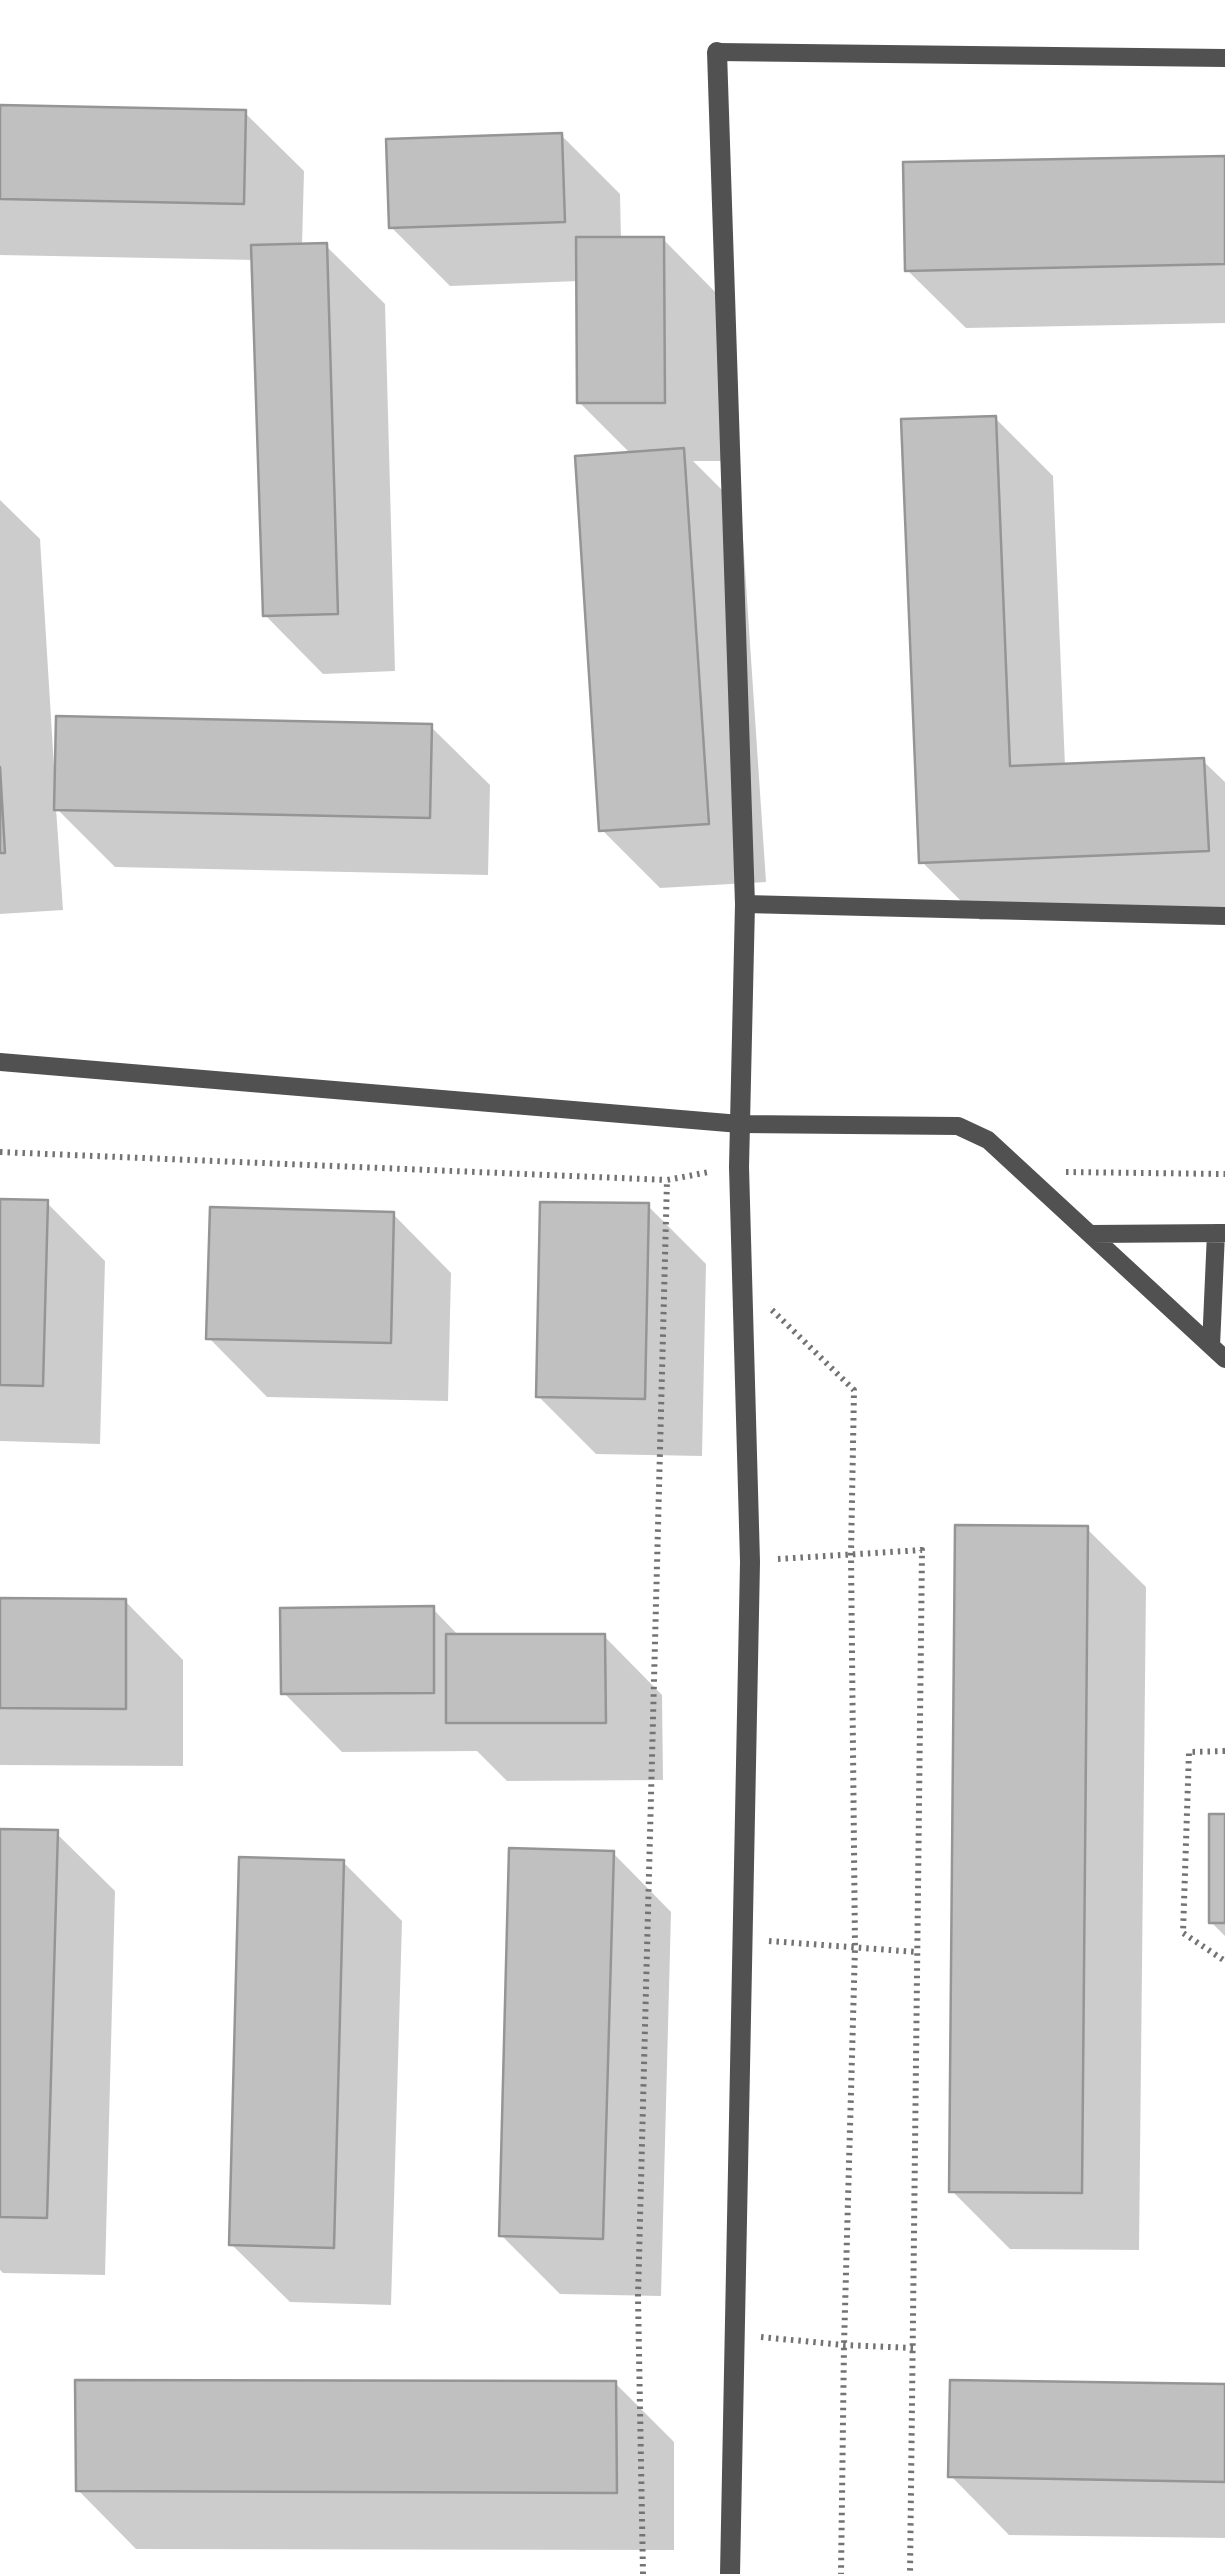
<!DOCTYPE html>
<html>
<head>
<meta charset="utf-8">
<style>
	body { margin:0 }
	canvas { display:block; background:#fff }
</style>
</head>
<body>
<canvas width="1225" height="2574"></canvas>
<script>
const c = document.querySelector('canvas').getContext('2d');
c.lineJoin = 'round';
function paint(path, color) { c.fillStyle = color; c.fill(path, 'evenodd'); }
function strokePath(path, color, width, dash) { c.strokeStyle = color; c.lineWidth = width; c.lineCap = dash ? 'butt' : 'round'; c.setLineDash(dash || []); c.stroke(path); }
paint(new Path2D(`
	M0,107L245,113L304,171L302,246H326L385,304L395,671L323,674L265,615L254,260L0,255Z
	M561,135L620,194L621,240L663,239L721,298L722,461H693L741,509L766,882L660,888L602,830L631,454L579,402V281L450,286L391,227Z
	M1225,158V323L966,328L907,270Z
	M995,418L1053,476L1065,766L1203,761L1225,782V910L980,920L921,861Z
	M0,500L40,539L54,767L431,727L490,785L488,875L115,867L56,808L63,910L0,914Z
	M0,1201L46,1202L105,1261L100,1444L0,1441Z
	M648,1206L706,1264L702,1456L596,1454L538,1396Z
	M393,1214L451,1273L448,1401L267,1397L209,1338Z
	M1087,1529L1146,1587L1139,2250L1010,2249L952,2191Z
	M0,1601H125L183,1660V1766L0,1765Z
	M433,1609L460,1637L604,1636L662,1695L663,1780L507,1781L477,1751L342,1752L284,1693Z
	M1225,1816V1936L1211,1922Z
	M0,1831L56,1833L115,1891L105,2275L3,2273L0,2270Z
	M613,1853L671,1912L661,2296L560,2294L501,2235Z
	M343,1862L402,1921L391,2305L290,2302L231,2244Z
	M615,2383L674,2442V2550L136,2549L78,2490Z
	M1225,2387V2538L1009,2535L951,2476Z`), '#0003');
const building = new Path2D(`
	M0,105L246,110L244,204L0,199Z
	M562,133L565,222L389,228L386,139Z
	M1225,156V264L905,271L903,162Z
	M576,237H664L665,403H577Z
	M327,243L338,614L263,616L251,245Z
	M996,416L1010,766L1204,758L1209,851L919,863L901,419Z
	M684,448L709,824L599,831L575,456Z
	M56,716L432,724L430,818L54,810Z
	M0,767L5,853H0Z
	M0,1199L48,1200L43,1386L0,1385Z
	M540,1202L649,1203L645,1399L536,1397Z
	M210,1207L394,1212L391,1343L206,1339Z
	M955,1525L1088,1526L1082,2193L949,2192Z
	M0,1598L126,1599V1709L0,1708Z
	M434,1606V1693L281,1694L280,1608Z
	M446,1634H605L606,1723H446Z
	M1209,1814H1225V1923H1209Z
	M0,1829L58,1830L47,2218L0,2217Z
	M509,1848L614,1851L603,2239L499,2236Z
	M239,1857L344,1860L334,2248L229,2245Z
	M75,2380L616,2381L617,2493L76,2491Z
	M950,2380L1225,2384V2482L948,2477Z`);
paint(building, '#c0c0c0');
strokePath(building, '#959595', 2.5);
strokePath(new Path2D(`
	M0,1152L667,1180
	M1066,1172L1225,1174
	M772,1310L854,1390L851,1554L855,1947L844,2345L841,2574
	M778,1559L922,1550L910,2574
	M1225,1751L1189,1752L1183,1933L1225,1961
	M769,1941L917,1952
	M761,2337L844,2345L913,2348
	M643,2574L638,2297L667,1180L709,1172`), '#737373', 6, [2.5, 5]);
strokePath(new Path2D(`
	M717,52L1225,58
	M745,904L1225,916
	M0,1062L740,1124L958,1126L988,1140L1225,1359
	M1090,1234L1225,1233
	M1211,1346L1216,1233`), '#515151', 18);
strokePath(new Path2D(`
	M717,52L745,904L739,1167L750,1562L730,2574`), '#515151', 20);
</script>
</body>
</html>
